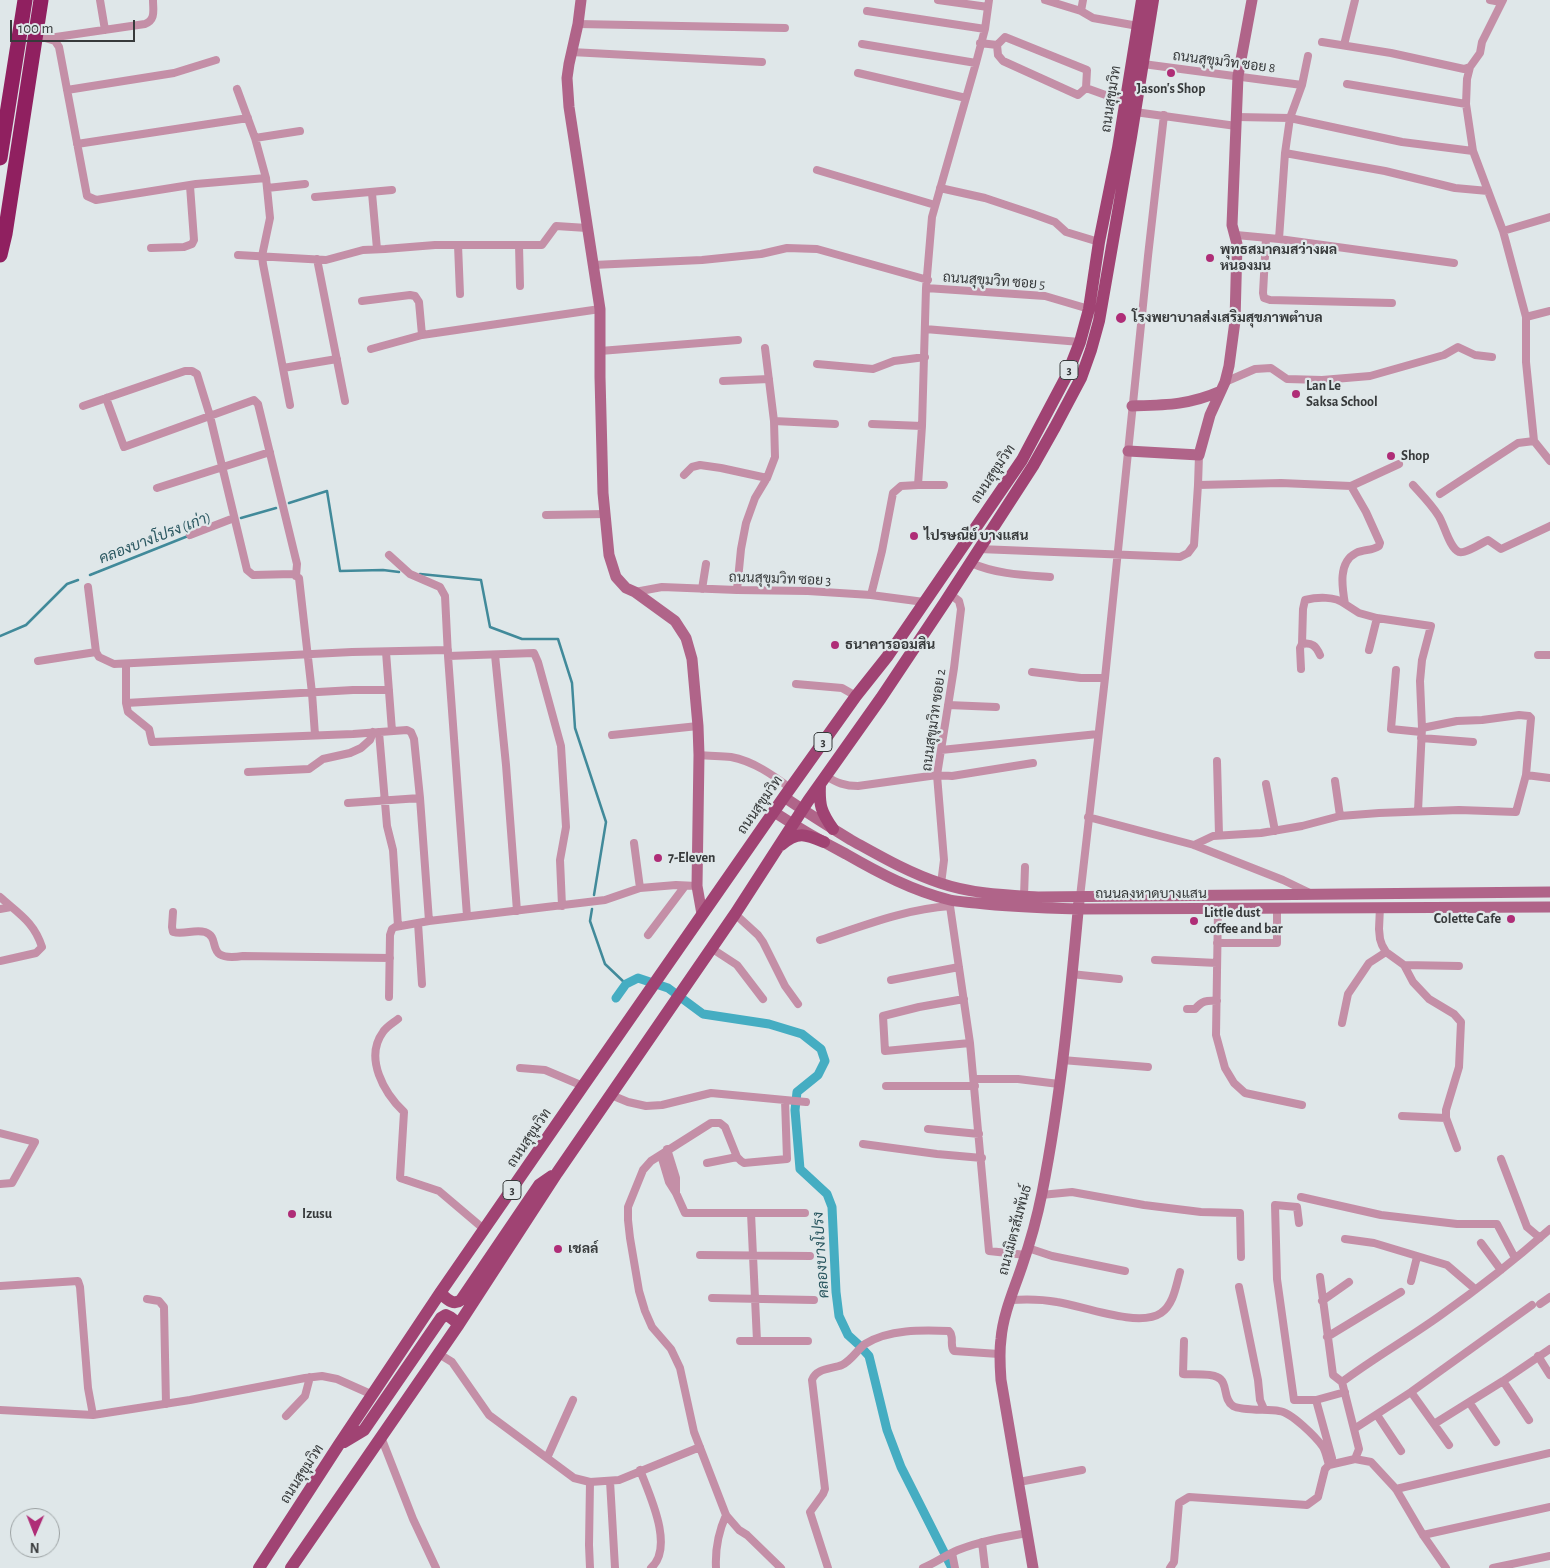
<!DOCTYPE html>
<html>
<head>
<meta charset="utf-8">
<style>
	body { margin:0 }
	#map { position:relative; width:1550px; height:1568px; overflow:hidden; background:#dfe7e9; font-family:"Alegreya Sans",sans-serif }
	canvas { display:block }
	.north { position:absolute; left:10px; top:1508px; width:50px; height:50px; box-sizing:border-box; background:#dfe7e9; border:1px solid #9ca2a3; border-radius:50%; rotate:181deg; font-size:14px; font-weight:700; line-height:20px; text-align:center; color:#373a3b }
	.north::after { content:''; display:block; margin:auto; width:18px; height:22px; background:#af2d77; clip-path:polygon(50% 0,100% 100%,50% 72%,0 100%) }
	.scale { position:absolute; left:10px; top:20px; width:125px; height:22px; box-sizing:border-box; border:2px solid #373a3b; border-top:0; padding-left:6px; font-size:15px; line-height:18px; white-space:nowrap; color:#373a3b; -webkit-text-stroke:4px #dfe7e9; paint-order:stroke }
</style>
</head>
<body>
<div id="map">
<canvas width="1550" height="1568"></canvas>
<div class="north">N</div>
<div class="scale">100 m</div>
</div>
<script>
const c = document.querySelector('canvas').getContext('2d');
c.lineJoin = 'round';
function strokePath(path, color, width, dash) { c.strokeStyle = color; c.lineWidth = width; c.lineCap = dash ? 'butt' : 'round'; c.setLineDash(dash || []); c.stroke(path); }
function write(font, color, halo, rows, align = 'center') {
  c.font = font + ' "Alegreya Sans",Sarabun,sans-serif'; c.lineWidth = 4.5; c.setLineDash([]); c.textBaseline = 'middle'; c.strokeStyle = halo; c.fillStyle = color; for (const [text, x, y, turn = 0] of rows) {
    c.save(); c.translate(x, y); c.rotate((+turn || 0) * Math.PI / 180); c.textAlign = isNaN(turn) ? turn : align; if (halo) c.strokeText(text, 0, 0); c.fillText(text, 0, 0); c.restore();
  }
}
strokePath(new Path2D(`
	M289,503L327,491L340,571L383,570L399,572
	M241,518L276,508
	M420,574L481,580L490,627L522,639H558L572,683L575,728L606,822L594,895
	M90,575L188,536
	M0,636L26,625L67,584L78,580
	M592,909L590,921L605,964L626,984`), '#418a9a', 2.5);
strokePath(new Path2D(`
	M616,998L626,984L638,978L668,988L703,1014L769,1024L802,1034L821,1049L825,1061L818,1075L797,1092L795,1110L800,1169L827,1194L832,1207L836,1292L839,1316L848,1335L859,1345L869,1356L887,1430L901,1467L952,1568`), '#45adc2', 9);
strokePath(new Path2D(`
	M100,0L105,30
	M938,0L988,7
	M1045,0L1081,11L1093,18L1138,26
	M1490,0L1501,2
	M1503,0L1482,42L1480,53L1470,67L1467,79L1466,104L1473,151L1503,231L1526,317V362L1534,441L1550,461
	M867,11L985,29
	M1081,11L1083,0
	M578,24L785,28
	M35,35L55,41L59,47L87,196L96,200L196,184L266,178
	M49,38L145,24C156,20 153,10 153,0
	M1322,42L1391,53L1464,69L1470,67
	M980,43L997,45L998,55L1003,61L1078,95L1086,88L1087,70L1005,37L997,45
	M862,44L976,63
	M1344,45L1355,0
	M571,52L762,62
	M1143,64L1302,85
	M858,73L966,98
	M1347,84L1466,104
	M1086,88L1125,102
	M237,89L255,138L266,178L270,218L262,256L263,264L290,405
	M67,90L174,73L216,60
	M1135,112L1236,126
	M1237,117L1290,118L1402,142L1473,151
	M255,138L300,131
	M77,144L248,118
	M1285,153L1385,171L1455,188L1488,191
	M817,170L935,205
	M267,188L305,184
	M940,188L985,198L1033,214L1055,222L1066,232L1099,242
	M372,193L377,249
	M315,197L392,190
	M1503,231L1550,217
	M1236,235L1279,239L1454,263
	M1266,238L1263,293L1264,298L1270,300L1392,303
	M1279,239L1285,153L1290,118L1302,85L1308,56
	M458,245L460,294
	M519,245L520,286
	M151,248L184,247L192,244L194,240L190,186
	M238,255L326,260L363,250L385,249L435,245H542L556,226L587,228
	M317,259L345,401
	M593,265L702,260L761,254L787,248L817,249L928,280
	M926,288L1045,296L1089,309
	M362,301L410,295L415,296L419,302L422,335
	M1526,317L1550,311
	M925,329L1080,342
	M371,349L422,335L600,309
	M600,351L738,340
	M817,364L873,369L894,361L925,357
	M283,368L337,359
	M723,381L769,379
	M1225,382L1255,369L1271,368L1287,379L1322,380L1370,376L1444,355L1458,347L1475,355L1492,357
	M106,398L124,447L254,400L258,404L297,564L296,576
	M83,406L185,371H192L197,374L210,416L247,570L253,575L293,574L299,578L312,693L315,735
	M774,421L835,424
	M872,424L922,426
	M1199,455L1198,485L1281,483L1351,486L1399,464
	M684,475L692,467L700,465L721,468L767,478
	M918,485H944
	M1413,485C1421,494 1431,504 1438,515C1444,523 1449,548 1459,552C1465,554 1482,543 1488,540L1501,549L1550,526
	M1351,486L1366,512L1380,543L1379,546C1372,551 1364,549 1356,553C1338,562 1342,587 1345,604L1359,613L1377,618L1431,626L1422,660L1420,681L1422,728L1418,811
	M157,488L270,452
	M1440,494L1518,443L1534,441
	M546,515L606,514
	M190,535L234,518
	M979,549L1180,557L1188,553L1194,545L1198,485
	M389,555L410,574L440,587L445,596L448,656L467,916
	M971,563C996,574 1022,575 1050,577
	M88,587L96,652L99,657L114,664L352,652L448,650
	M702,589L706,564
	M737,590L741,549L746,523L755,498L767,478L775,457L774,421L765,348
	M635,592L662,587L737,590L808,591L871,595L924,602
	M871,595L882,551L893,493L901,486L918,485L922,426L926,288L932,217L976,63L985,29L989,0
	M1302,644L1303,609L1305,600C1317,597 1335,596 1345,604
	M1369,650L1377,618
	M386,652L392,731
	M495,655L506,765L517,911
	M1538,655H1550
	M448,656L534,653L538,662L561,746L566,827L560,860L562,906
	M38,661L96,652
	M126,664V703L128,712L149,729L152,742L353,734L407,730L411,732L414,739L420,798L429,921
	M1301,669L1300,648L1302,644C1312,642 1316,646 1320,655
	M1396,670L1391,729L1421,732
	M1032,672L1081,678H1105
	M796,684L842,688L856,696
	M126,703L353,690H389
	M948,705L996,707
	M379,732L387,826L393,850L398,926
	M612,735L698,726
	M1421,738L1473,742
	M941,750L1098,734
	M699,755C709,756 720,756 731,757C753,761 773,775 790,788
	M1217,761L1219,835
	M248,772L309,769L323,759L350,753L361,748L370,740L373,732
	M1526,775L1550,778
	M826,776C837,783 845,786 858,786L937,775L952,776L1033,763
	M1335,781L1340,816
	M1266,784L1275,831
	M348,803L420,798
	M1088,817L1194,845L1283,880L1310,893
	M634,843L640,888
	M1194,845L1213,836L1261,833L1302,826L1340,816L1379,813L1459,810L1516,812L1526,775L1531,718L1529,716L1519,715L1482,720L1457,721L1422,728
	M941,884L944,860L937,775L954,668L961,609L959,601L950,594
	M1024,896L1025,867
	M0,897C19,914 34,922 42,947L36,953L0,961
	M1080,897L1105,678L1148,256L1164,115
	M951,900L950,906L970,1043L989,1251L1026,1255
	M1380,907L1379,929L1380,939L1382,945L1386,952L1404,965L1413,982L1429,999L1454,1014L1461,1022L1459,1067L1446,1110V1118L1457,1148
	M0,909L11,907
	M1218,909L1216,1035L1225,1068L1234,1083L1245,1093L1302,1105
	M173,912L172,927L173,932C184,935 194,929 205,932C223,938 202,962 243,956L390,958
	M735,914L758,935L763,942L785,986L798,1004
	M418,923L422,984
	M648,935L685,886
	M820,940C863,926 905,909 950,906
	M1217,943H1277V908
	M711,948L737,965L763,999
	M1155,960L1217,963
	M1404,965L1459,966
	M1071,974L1119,979
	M891,980L959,967
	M389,997L390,935L392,929L395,927L429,921L605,900L640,888L676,885L697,886
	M964,999L919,1007L883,1016L885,1051L970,1043
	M1187,1009H1195C1202,1001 1206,1000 1217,1001
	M398,1019C393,1023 386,1027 383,1032C364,1058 384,1093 404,1112L400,1178L439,1191L485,1230
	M1342,1023L1348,994L1369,963L1386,952
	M1062,1060L1148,1067
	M520,1068L545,1070L583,1086
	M974,1079H1018L1059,1084
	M886,1086H975
	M611,1095L628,1102L646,1106L662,1105L711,1093L806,1102
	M1402,1116L1446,1118
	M928,1129L979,1134
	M0,1133L35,1142L12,1183L0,1184
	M863,1144L937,1154L982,1158
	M667,1149L676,1178V1193
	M661,1155L669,1182L676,1193L685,1213H805
	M1501,1159L1527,1227L1540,1238
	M707,1163L737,1157
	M1041,1195L1072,1192L1144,1205L1201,1212L1240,1213L1241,1257
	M1301,1197L1381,1215L1457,1224H1497L1515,1258
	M751,1213L757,1341
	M1299,1223L1297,1207L1275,1205L1277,1279L1294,1400H1316L1345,1392
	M1345,1239L1374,1243L1447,1265L1475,1289
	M1481,1243L1501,1270
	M1028,1248L1052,1256L1125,1271
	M700,1255L810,1256
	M1320,1277L1333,1375L1342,1382
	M1411,1281L1417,1257
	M0,1286L78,1281L80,1287L88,1388L93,1415
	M1239,1287L1258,1380L1260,1400L1264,1409
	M712,1298L814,1300
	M147,1299L159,1301L164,1307L166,1404
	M1011,1300C1026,1299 1041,1299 1057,1302C1083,1306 1139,1328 1161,1313C1174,1304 1176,1285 1180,1272
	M1322,1301L1349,1282
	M1540,1304L1550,1297
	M1327,1337L1401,1292
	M740,1341H808
	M1184,1341L1183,1374C1192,1375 1210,1373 1217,1377C1229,1382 1222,1399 1233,1406C1242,1411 1268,1409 1279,1411C1291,1412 1316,1437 1323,1447C1326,1452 1327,1459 1329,1465
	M439,1354L452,1362L489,1415L574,1478L590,1482L619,1480L700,1447
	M1538,1356L1550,1375
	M1503,1381L1529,1420
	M1411,1392L1449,1445
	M1316,1400L1332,1458
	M1469,1402L1496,1442
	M0,1410L93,1415L190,1400L305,1378L322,1376L337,1379L373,1395
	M1377,1415L1401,1451
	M286,1416L305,1396L310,1377
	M1434,1424L1503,1381L1550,1349
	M1354,1429L1411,1392L1532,1305
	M381,1437L413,1519L436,1568
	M547,1458L573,1400
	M1355,1459L1359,1449L1342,1382C1374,1358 1409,1338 1441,1315C1479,1288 1516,1259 1550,1229
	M1329,1465L1355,1459L1371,1462L1396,1489L1423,1535L1446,1568
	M640,1470C649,1494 675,1547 651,1568
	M610,1481L615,1568
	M590,1482L589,1545L590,1568
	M1019,1482L1082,1470
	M1396,1489L1550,1453
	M1423,1535L1550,1507
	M982,1542L985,1568
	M952,1553L955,1568
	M716,1568C715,1549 718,1533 726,1515
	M781,1568L747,1535L739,1530L726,1515L694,1432L680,1368L671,1349L652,1327L645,1311L639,1291L630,1238L628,1220V1207L643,1170L651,1161L711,1123H720L725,1127L737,1157L741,1161L744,1163L787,1159L785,1100
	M828,1568L810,1512L823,1494L825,1489L812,1380C816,1368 832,1369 842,1365C852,1360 857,1350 865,1344C889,1329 922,1330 949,1331C955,1337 949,1345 954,1351L999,1354
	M923,1568C935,1563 946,1555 958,1550C981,1541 1004,1537 1027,1533
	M1170,1568L1174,1562L1179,1503L1189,1497L1307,1505L1318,1497L1325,1469L1329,1465
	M1493,1568L1550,1556`), '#c48fa7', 8);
strokePath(new Path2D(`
	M581,0L578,24L569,64L567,78L569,107L600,309V377L603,493L609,555L616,577L626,588L635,592L675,621L686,638L692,659L698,726L699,755L697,886L702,914
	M1132,406C1166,405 1189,405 1221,391
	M1128,451L1199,455L1210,415L1225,382L1229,366L1235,321L1237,244L1232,225L1238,76L1252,0
	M784,797C806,812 828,826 851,840C880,856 909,873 940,883C972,894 1006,895 1038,897L1550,892
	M774,812C797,827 821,841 846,854C879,873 913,891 950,900C958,902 968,902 976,903C1010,907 1044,908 1079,909L1550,907
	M1033,1568L1001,1380C1000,1366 999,1353 1001,1339C1003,1314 1014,1290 1022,1266C1030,1243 1037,1218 1042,1193C1061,1097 1070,999 1079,901`), '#b06489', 11);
strokePath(new Path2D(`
	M820,785C819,805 821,812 833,829
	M781,845C798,831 805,834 824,842
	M440,1293C447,1299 453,1306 461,1300L539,1185L552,1176
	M344,1442L364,1430L441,1318L446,1315L450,1317L459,1324
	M259,1568L338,1446L440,1293L583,1086L784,797L856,696L887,657L1022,460L1067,375L1080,342L1089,309L1099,242L1118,148L1142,0
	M291,1568L459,1324L557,1173L735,914L808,801L881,698L945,602L1033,466L1055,427L1081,378L1091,350L1099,321L1131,137L1153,0`), '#a04373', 12);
strokePath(new Path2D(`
	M0,158L25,0
	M0,255L5,234L41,0`), '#902060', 15);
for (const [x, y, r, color] of [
	[1171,73,5,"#af2d77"],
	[1210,258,5,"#af2d77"],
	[1121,318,6,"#af2d77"],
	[1296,394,5,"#af2d77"],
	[1391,456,5,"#af2d77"],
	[914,536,5,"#af2d77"],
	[835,645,5,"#af2d77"],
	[658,858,5,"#af2d77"],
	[1511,919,5,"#af2d77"],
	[1194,921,5,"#af2d77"],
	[292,1214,5,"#af2d77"],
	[558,1249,5,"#af2d77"]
]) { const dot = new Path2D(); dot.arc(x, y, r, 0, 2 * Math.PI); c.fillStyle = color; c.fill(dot); strokePath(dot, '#dfe7e9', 2); }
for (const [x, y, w] of [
	[1069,370,18],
	[823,742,18],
	[512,1190,18]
]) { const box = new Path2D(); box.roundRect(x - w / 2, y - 9.5, w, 19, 4); c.fillStyle = '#dfe7e9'; c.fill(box); strokePath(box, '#373a3b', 1); }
write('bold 12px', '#373a3b', null, [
	["3",1069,370],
	["3",823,742],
	["3",512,1190]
]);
write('14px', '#373a3b', '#dfe7e9', [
	["ถนนสุขุมวิท ซอย 8",1224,62,7],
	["ถนนสุขุมวิท",1111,99,-81],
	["ถนนสุขุมวิท ซอย 5",994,281,4],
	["ถนนสุขุมวิท",993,474,-56],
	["ถนนสุขุมวิท ซอย 3",780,579,2],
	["ถนนสุขุมวิท ซอย 2",934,720,-82],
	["ถนนสุขุมวิท",760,805,-55],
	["ถนนลงหาดบางแสน",1151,894],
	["ถนนสุขุมวิท",529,1138,-56],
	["ถนนมิตรสัมพันธ์",1015,1230,-75],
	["ถนนสุขุมวิท",302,1474,-57]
]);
write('bold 14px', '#373a3b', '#dfe7e9', [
	["Jason's Shop",1171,89,"center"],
	["พุทธสมาคมสว่างผล",1220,250],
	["หนองมน",1220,266],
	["โรงพยาบาลส่งเสริมสุขภาพตำบล",1132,318],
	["Lan Le",1306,386],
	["Saksa School",1306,402],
	["Shop",1401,456],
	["ไปรษณีย์ บางแสน",924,536],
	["ธนาคารออมสิน",845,645],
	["7-Eleven",668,858],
	["Little dust",1204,913],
	["coffee and bar",1204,929],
	["Colette Cafe",1501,919,"right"],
	["Izusu",302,1214],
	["เชลล์",568,1249]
], 'left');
write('italic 15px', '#2a5760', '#dfe7e9', [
	["คลองบางโปรง (เก่า)",155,538,-21],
	["คลองบางโปรง",821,1255,-94]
]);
</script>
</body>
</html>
